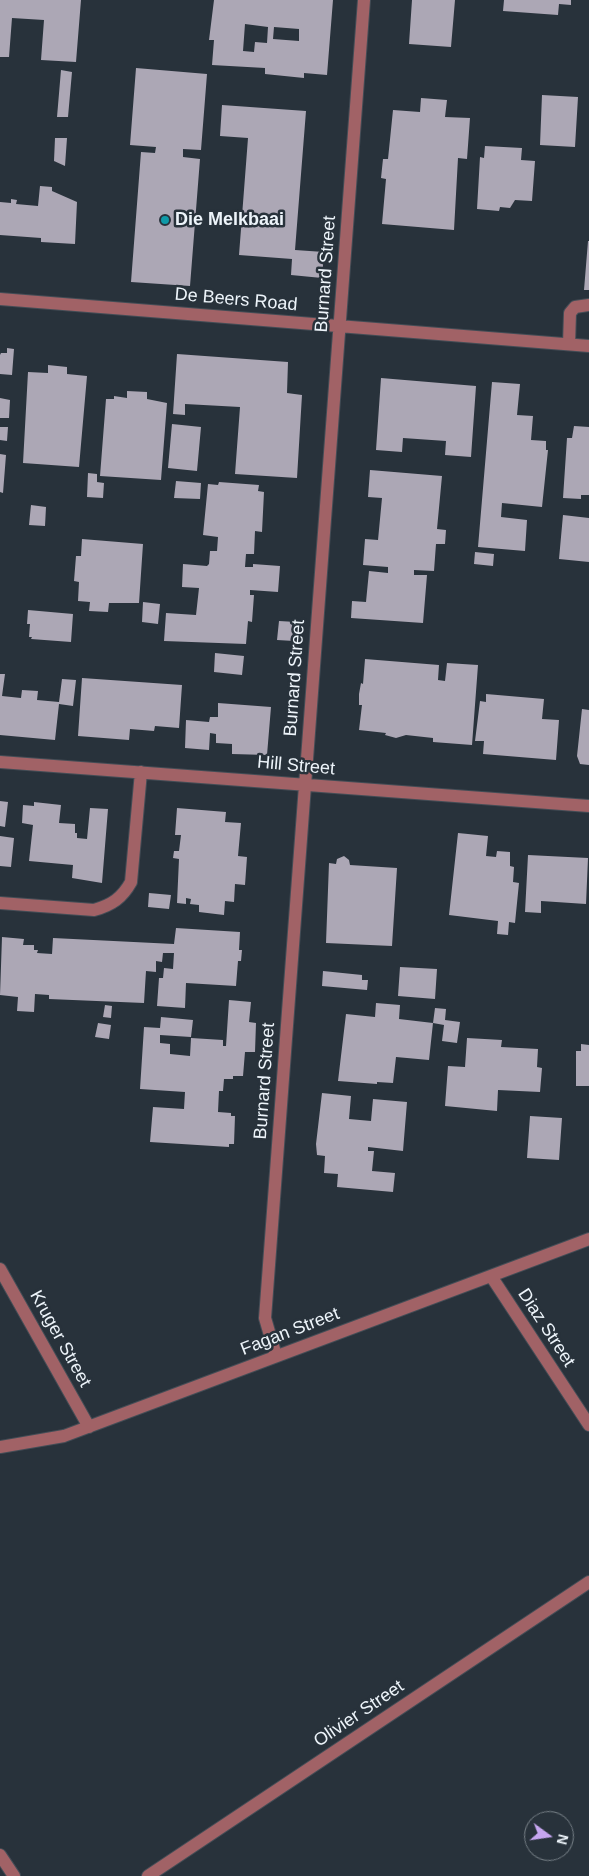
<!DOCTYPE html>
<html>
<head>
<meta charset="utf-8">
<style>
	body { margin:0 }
	#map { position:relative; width:589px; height:1876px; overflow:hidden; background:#28323b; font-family:Arial,sans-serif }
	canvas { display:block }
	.north { position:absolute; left:524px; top:1811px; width:50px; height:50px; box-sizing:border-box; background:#28323b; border:1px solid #778087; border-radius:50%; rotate:104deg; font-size:14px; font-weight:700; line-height:20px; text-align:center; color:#edf4fa }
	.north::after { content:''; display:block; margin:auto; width:18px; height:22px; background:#c6a6f0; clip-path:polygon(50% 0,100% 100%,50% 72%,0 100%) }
</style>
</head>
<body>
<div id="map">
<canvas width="589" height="1876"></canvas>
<div class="north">N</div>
</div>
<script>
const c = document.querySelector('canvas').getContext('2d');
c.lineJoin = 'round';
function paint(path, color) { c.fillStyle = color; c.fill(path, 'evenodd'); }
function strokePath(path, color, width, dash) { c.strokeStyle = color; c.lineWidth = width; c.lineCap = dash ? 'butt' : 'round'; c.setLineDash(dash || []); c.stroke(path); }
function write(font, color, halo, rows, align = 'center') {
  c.font = font + ' Arial,sans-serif'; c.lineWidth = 5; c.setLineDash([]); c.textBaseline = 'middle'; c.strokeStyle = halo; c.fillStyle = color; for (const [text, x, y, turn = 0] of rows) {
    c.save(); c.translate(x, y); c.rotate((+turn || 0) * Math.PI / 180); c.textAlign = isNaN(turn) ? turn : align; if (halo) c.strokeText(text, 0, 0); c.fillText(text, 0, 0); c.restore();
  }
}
paint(new Path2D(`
	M0,0H81L76,62L41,60L44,20L12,18L9,57H0Z
	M214,0H333L327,75L304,73V78L265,74V68L212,65L214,40H209ZM245,24L268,27L267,43L255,42L254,52L243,51ZM274,27L299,29V41L273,39Z
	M412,0H455L451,47L409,44Z
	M504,0H571V5L559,4L558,15L503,11Z
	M136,68L207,74L201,150L183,149V157L200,159L190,286L131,282L141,152L155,153L156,147L130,145Z
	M61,70L72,72L68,117H57Z
	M542,95L578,97L575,147L540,145Z
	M421,98L447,100L445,117L470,118L467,159L458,158L454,230L382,224L386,179L381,178L383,159H388L393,110L420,112Z
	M222,105L306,111L295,250L324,252L322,278L291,275L292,259L239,255L248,138L220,136Z
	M55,138H67L65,166L54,161Z
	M485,146L522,148L521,160L535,161L532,201L515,200L510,208L500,207L499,211L477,209L480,157L484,158Z
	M40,186L52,187V191L77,202L75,244L41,242V238L0,235V202L11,203V199L17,200L16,204L38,206Z
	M588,241H589V290H584Z
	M7,348L14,349L12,375L0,374V355L1,353H7Z
	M177,354L288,362L287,393L302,395L297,478L235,474L240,407L185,404V415L173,414Z
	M48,365L67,367V374L87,376L79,467L23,463L28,372L48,373Z
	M381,378L476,386L471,457L445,455L446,441L403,438L402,452L376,450Z
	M492,382L520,384L517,415L533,416L531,440L546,441V450H548L542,507L502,503L501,517L527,520L525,551L478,547Z
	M127,391L147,392V399L167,403L161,480L100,476L106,399H114V396L127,398Z
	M0,398L10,400L9,418H0Z
	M172,424L201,427L197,471L168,468Z
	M574,426L589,427V495H581V499L563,498L567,438H572Z
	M0,427H8L7,441L0,440Z
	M0,454L6,455L3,493L0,492Z
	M370,470L442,476L437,529L446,530L445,544H436L434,571L414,570V575H427L423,623L351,618L352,601L366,602L369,571L388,573V567L363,565L365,539L378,540L382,498L368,497Z
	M88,473L97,474V482L104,483L103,498L87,497Z
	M176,481L201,483L200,499L174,498Z
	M219,482L259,485L258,491L264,492L262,532L255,531L254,554H246L245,567H253V564L280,566L278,592L250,590V595H254L252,622L248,621L246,644L164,641L166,613L196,615L199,588L182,587L183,564L207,566L209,564L210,551H217L218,537L203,535L208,484L218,485Z
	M31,505L46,507L45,526L29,525Z
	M563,515L589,518V562L559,559Z
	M82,539L143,544L139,603H109L108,612L89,611L90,602L78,601L79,582L74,581L76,556H81Z
	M475,552L494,554L493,566L474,564Z
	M143,602L160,604L158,624L142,622Z
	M28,610L73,614L71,642L31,639L32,637H29L30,624H27Z
	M279,621L296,622L294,641L277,640Z
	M215,653L244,656L242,675L214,672Z
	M365,659L439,665L438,680L445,681L447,663L478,665L472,745L433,742V738L406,735L396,738L385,735L386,733L359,730L362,705H359V694L361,683L363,684Z
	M0,674H5L2,696L21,698L22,690L38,691L37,700L59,702L62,679L76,680L73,706L59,704L55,740L0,735Z
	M82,678L182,685L179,728L155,726L154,731L130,729L129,740L78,736Z
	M486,694L544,699L542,719L559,720L556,760L483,754L484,741H475L480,701L486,702Z
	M218,703L271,707L267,755L232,754V744L216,743V734L210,733L209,750L185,748L186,720L209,722L210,717H218Z
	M582,709L589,710V765L580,764L577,756Z
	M0,801L8,802L5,827L0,826Z
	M34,802L61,805L59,823L75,824V833H77V838L87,839L90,808L108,809L102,883L72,878L73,865L29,861L33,825L22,823L23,805L34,806Z
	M177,808L226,812L225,822L241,823L238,856L247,857L245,885L235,884L234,902L225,901L224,915L199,912V905L190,904L191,899L186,898V904L177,903L179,859L173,858L174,851H179L181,835H175Z
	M458,833L488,836L486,856L496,857L497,851L510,852V866L514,867L513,882L519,883L515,923L509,922L508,935L497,934L498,921L449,915Z
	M0,836L14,838L11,867L0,866Z
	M528,855L588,858L586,904L541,901V913L525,912Z
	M344,856L349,860L350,865L397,868L392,946L326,943L329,863L336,864L337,859Z
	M149,893L171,895L169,909L148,907Z
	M176,928L240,932L239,950H242L241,961H238L236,986L186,983L185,1008L157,1006L159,978H163L164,968L173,969L174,953H163L162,962L156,961V972L146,971L144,1003L49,999V995L35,994L34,1012L17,1011L18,997L0,995L2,937L24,939L23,945H34V950H38L37,953L52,954L53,938L174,944Z
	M400,967L437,969L435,999L398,996Z
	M323,971L362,975V980H368L367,990L322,986Z
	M229,1000L251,1002L249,1022L256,1023L255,1052H245L243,1076H233V1079H224L223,1091H219L218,1112L231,1113V1116H235L234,1144H229V1147L150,1142L153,1107L184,1109L185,1092L140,1089L144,1027L160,1028L161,1017L193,1020L191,1037L160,1035V1043L170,1044V1054L190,1056L191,1038L223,1040V1046H226Z
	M376,1003L400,1005L399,1019L433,1023L429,1060L396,1057L393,1083L377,1082V1084L338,1081L346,1014L375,1017Z
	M105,1005L112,1006L111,1018L103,1017Z
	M435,1008L446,1009L445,1020L460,1022L457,1043L442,1041L444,1025L433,1023Z
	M98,1023L111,1025L109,1039L95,1037Z
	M467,1038L502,1040L501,1047L538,1049L537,1067L542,1068L540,1092L498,1090L497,1111L445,1106L448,1066L465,1067Z
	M581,1044L589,1045V1086H576V1051H581Z
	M322,1093L351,1096L349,1119L371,1121L373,1099L407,1102L403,1151L368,1147V1151H374L372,1171L395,1173L393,1192L337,1187L338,1174L324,1173L325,1156L317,1155L316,1144Z
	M530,1116L562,1118L559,1160L527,1158Z`), '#aca7b5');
const service = new Path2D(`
	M569,344L570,313L575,307L589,305`);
const minor = new Path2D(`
	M0,299L589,346
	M0,762L589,806
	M0,903L94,910C112,905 122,898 131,882L141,772
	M0,1269L89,1427
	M491,1276L589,1425
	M276,1356L265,1318L364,0
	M0,1447L64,1436L589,1239
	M0,1855L14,1876
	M148,1876L589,1582`);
strokePath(service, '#444d56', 14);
strokePath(minor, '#444d56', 14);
strokePath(service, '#a16266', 12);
strokePath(minor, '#a16266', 12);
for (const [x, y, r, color] of [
	[165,220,5,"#0f9aa8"]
]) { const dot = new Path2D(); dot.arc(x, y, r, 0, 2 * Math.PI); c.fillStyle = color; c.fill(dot); strokePath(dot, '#28323b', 2); }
write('bold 18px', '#edf4fa', '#28323b', [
	["Die Melkbaai",175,220]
], 'left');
write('18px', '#edf4fa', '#28323b', [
	["Burnard Street",326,274,-86],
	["De Beers Road",236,300,5],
	["Burnard Street",295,678,-86],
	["Hill Street",296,766,5],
	["Burnard Street",265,1081,-86],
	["Diaz Street",546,1328,57],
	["Fagan Street",290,1332,-21],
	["Kruger Street",60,1339,61],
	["Olivier Street",359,1714,-34]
]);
</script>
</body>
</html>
